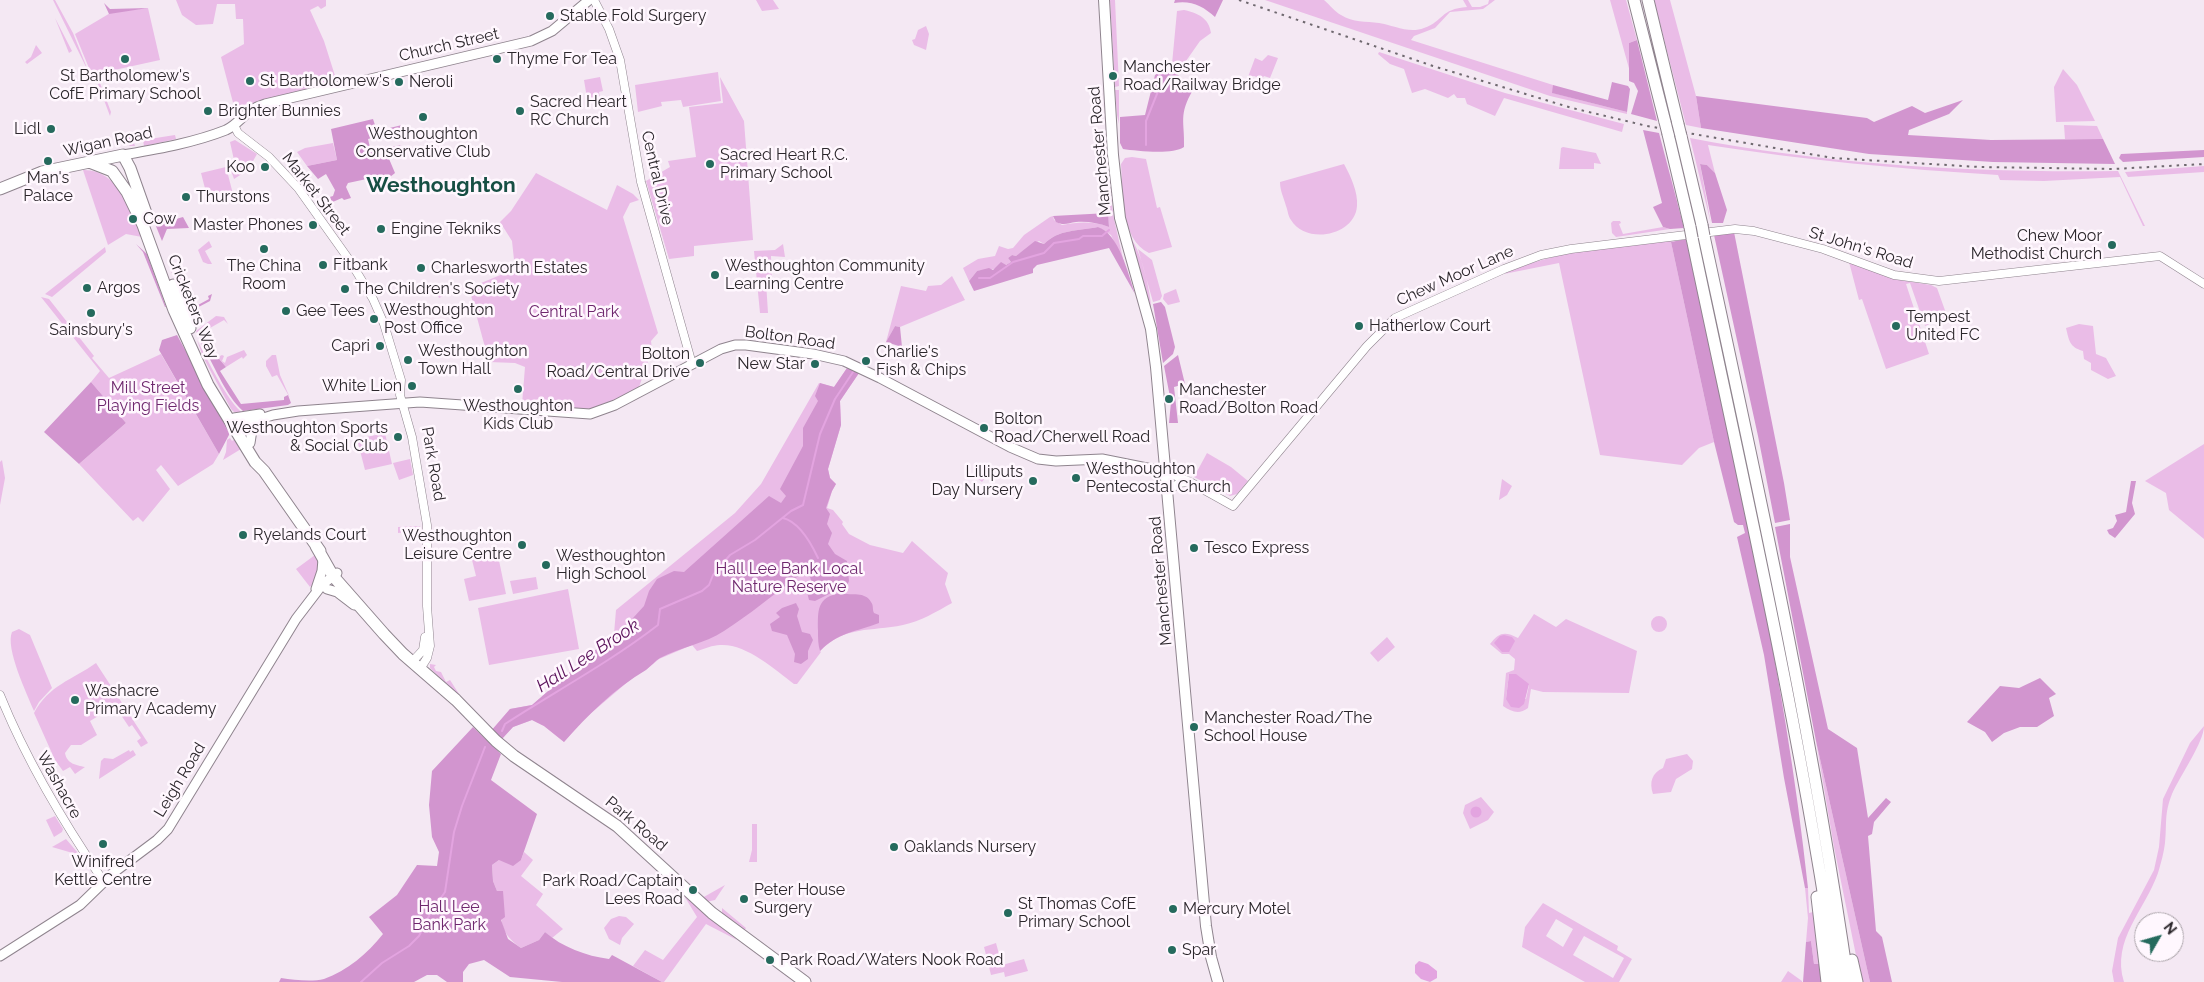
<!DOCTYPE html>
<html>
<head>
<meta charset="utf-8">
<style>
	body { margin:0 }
	#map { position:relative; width:2204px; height:982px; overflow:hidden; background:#f4e8f3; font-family:Raleway,sans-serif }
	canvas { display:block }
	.north { position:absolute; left:2134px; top:912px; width:50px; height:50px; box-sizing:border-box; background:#fff7fe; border:1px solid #aba4aa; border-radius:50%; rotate:52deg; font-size:14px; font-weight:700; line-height:20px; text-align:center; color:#2c272c }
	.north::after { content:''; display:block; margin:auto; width:18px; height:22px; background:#256a5d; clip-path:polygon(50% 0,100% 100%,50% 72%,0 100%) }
</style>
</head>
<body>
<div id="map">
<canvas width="2204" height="982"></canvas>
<div class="north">N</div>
</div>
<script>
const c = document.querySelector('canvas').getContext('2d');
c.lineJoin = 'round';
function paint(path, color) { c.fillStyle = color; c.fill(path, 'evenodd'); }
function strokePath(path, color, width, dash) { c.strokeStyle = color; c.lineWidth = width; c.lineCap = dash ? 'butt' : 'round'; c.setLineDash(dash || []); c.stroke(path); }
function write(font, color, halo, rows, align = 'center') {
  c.font = font + ' Raleway,sans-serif'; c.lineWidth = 5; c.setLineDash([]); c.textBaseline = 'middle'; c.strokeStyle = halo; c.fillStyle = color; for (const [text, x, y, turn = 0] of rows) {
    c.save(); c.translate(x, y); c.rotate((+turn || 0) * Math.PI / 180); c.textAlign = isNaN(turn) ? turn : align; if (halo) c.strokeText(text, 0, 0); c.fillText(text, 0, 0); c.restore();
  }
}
paint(new Path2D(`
	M53,0H55L73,33L89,73Z
	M176,0H326V6L321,9L318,6L310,10L324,41L337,82L258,101L236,114L221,57L244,44L243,19H236L235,4H217L213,24L196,25L182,15Z
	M756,0H773L779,9L762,11Z
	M1110,0H1115L1119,86L1115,87Z
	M1265,0H1324C1330,5 1335,12 1341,15C1353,23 1366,21 1379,23C1393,25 1409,34 1424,28C1444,21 1440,9 1467,7L1463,0H1468L1472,7H1480L1488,4L1489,0H1495L1483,9L1450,12L1435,28L1414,36L1411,40L1553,85V93L1627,112V114L1550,96Z
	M1610,0H1626L1637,40L1629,43L1630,72Z
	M1654,0H1670L1696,96L1701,128L1686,125Z
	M148,8L160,60L96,74L95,71L91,73L75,34L112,12Z
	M1184,10C1198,13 1209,18 1211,33L1200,41L1179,71L1172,64L1177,11Z
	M55,18L72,51L69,53Z
	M926,26L929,34L926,50L914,45L912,40L915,39L918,30Z
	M36,45L42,53L27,64L25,62L31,57Z
	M1379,52L1505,93L1624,124L1622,132L1504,98L1495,116L1467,104L1465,98H1457L1454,94L1448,98L1425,89L1412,93L1404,69L1390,64L1378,54Z
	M1268,55L1278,58L1270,78L1264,76L1262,79L1254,76L1248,77L1255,58L1262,61Z
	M2063,69L2077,85L2095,121L2056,122L2054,87Z
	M718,72L721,101L683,107L681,100L661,102L662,106L638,112L635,85Z
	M600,77L603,91L599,92L600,98H587L584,80Z
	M720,77L744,121L753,240L694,246V256L669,259L646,181L670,167L668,161L696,157L689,107L723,103Z
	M100,83L111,112L110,116L98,84Z
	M1115,90H1119V124L1117,115Z
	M2064,125L2097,126L2103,139H2065Z
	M131,134L135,146H130L121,137Z
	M175,135L176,139L144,146L143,140Z
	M1690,138C1831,165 1975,173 2118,171L2145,226H2143L2120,177L2044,181L2000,180L1998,175C1900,169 1804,160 1708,145L1715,173L1707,165L1700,164L1711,224Z
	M235,140L257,154L248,170L234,179L228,162L234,160L230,142Z
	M333,143L337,160L307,166L297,152L305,148Z
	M1563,147L1596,153L1601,164L1594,163V169H1559L1561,148Z
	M1132,157L1146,159L1157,208L1160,207L1172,247L1149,253C1120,239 1123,192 1121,164L1125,158Z
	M1344,164C1351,177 1358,192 1357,206C1355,236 1306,245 1291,220C1288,216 1288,211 1286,206C1284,198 1280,191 1280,182Z
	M2204,166V172L2128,177L2125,172Z
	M226,167L233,194L208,200L201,173Z
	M83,170C118,169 131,211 142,237L126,234L108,245Z
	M536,173L607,210L617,185L633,194L639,200L630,203L623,217L658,333L651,341L652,350L639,387C625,395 609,405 593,408C570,413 544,407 522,404L525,367L515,363L489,362L469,288L515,269L512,241L500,222L511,211Z
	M1105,186L1110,191L1114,219L1124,263L1111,235L1098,227C1078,231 1059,229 1044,244L1039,241L1016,256L1012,255L1008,258L1011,262C1001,269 989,270 977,271L969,281L963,268L978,259L995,256L999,246L1008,249L1013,248L1024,235L1050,217L1053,216L1054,220L1062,225C1078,222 1094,221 1109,227Z
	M1613,221H1620L1621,223L1619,224L1623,234L1663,227L1670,229L1616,237L1612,233L1611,223Z
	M1677,237V240L1671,242L1714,442L1699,448L1682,465L1600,455L1559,263L1504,274C1558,249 1618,246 1677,237Z
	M1131,239C1141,250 1153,299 1151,314Z
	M209,241L212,247L205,251L212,264H208L203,262L198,250Z
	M783,244L785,257L771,256L772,282H766L768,313H760L754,251L775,250Z
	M105,247L106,252L52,297L45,294Z
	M1138,249L1152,260L1162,296L1160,300L1153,302Z
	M1849,262L1894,279L1931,285L1937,288L1947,316L1925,326L1910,283L1906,284L1929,354L1886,369L1862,299L1859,300Z
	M952,276L965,300L900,327L895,326L886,342L901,286L926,291L928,286L941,285Z
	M449,285L452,292L439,298L436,291Z
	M1176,289L1180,302L1168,305L1163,299L1164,294Z
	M41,297L49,299L94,356L92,358L109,378L161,354L219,454L213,464L178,486L161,465L156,470L170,489L143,522L138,517L133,521L79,464L126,423L91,382L100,371Z
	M216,316L224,317L228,324L224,320L203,332V338L211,342L203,348L196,331Z
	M2079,324L2093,326L2096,354L2106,358L2116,376L2108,379L2091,370V363L2084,359L2083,351C2069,347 2069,340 2066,328Z
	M197,340C208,360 227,402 244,414L234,412L231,409L203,357Z
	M244,350L247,355L243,359L242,357L226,367L218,357L222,355L224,356L222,361L225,363L227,357Z
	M272,355H276L280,375L290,398L277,375L272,377L266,366V361Z
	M847,368L859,373L840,401L841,425L828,469L830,478L836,484L832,491L827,508L833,510L843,522L842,524L849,534L870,545L903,553L912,541L948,573L945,584L952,603C936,612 921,621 903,625C870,632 846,625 820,651L821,652L797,684H794C775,669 745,643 720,645C713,645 704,649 697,651L692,645L659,659L647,669L637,674L583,720L564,742L544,726L532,720L513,727L501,740L491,731L510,709L532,705L614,634L616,610L735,513L761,484L819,383L834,387Z
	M385,433L392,464L365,470L357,439Z
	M230,438L232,441L235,439L241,449L223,460L226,452L227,440Z
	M2204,444V539L2169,510L2166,493L2145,481Z
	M1207,453L1231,467L1248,481L1237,494L1230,496L1194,477Z
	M410,459L413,475L399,480L393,463Z
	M2,460L5,478L0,505V462Z
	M987,464L993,468L982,482L977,478Z
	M1502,479L1512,486L1507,495L1499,500Z
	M420,526L421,536H408V532L398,533V527Z
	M497,551L506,594L469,601L464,579L476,576L471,556Z
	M315,555L319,561L317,580L310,587L296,569Z
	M536,577L538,589L513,594L510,581Z
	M568,589L579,649L489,665L478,608Z
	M1534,614L1556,627L1566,619L1637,651L1629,693L1543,692L1531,689L1528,708C1519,715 1512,712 1503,706L1506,673L1514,670L1515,659L1509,654H1502L1490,644C1499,632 1505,631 1518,638ZM1509,674L1529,685L1526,699H1506Z
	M1651 624a8 8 0 1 1 16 0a8 8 0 1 1-16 0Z
	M19,629L30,635L52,688L39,702L34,711C27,694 5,648 12,632Z
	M1387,637L1395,647L1378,662L1370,653Z
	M96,663L148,743L141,747L137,741L141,738L132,725L129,727L115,706L90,721L97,735L81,745H71L65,753C67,764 76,765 85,767L75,774L70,767L63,771L55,760L34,713C49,685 72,680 96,663Z
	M430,664L436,665L434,667L436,671L441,672L446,682L450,680L459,694L458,696L430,668Z
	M2204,726C2204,742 2180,776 2172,794C2164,814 2167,823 2165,843C2164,852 2161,863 2158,873C2145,910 2111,940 2124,982H2114L2112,971L2118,938L2154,870L2159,847L2163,799L2190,743Z
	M1816,741L1870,982H1862L1860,975L1834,847Z
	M129,750L130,752L133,750L136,755L99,779L101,761L104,758L113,759Z
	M1687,754L1693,761L1692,769L1676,779L1671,792L1653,794C1649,782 1652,773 1663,768L1666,759Z
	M1481,797L1494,812L1488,820L1470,829L1463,813L1465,805Z
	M55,816L63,829L62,832L54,837L46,820Z
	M752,824H757V862H749L752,850Z
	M66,839L78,853L76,854L52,847Z
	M524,852L533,860L521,876L543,894L536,905L563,929L552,938L545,932L539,940L521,948C496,930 501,918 503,891H497L493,881L492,865L499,860H521Z
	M725,885L715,900L706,902L702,898Z
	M1805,888H1808L1809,913L1813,912L1820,964H1814L1811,941L1806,942L1808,918Z
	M683,894L737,940L706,924L664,982H662L633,966L645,950L663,960L697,917Z
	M1543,903L1618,946L1617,950L1632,959L1619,982H1585L1522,947L1525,927ZM1556,919L1573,929L1563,947L1546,936ZM1584,936L1624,958L1613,978L1573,955Z
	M722,908L746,928L744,931L722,915Z
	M619,916L626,917L634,924L622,938L620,945L609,939L604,928L611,919Z
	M996,943L1002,965L1024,959L1028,971L1005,977L1004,972L991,975L984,947Z
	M1788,971L1802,981V982H1781Z`), '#eabce7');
paint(new Path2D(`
	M1175,0H1223L1215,17C1203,6 1191,0 1174,3Z
	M104,3L110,9L148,8L109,14Z
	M1637,40L1657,121L1631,114L1638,91L1634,83L1629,81V43Z
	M1172,64L1179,71L1177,74L1193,90C1178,115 1185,122 1184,147C1173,155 1137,151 1123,149L1120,143V117L1145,115L1155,75Z
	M1612,82L1628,86L1630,89L1627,112L1552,93L1553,85L1608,100Z
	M1696,96L1867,118L1874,122L1912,106L1925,113L1963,100L1949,114L1909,130L1908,135L1991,140L2103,139L2115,164L1993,162L1869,154L1701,128Z
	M373,119L377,131L402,125L403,129L368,139L371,152L400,145L402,150L387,154L395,173L385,181L382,193L376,177L348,183L346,187L351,198L344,200L342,198L321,207L316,201L333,196L335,190L326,174L318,179L307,166L337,160L331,129Z
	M1643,130L1659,133L1684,228L1670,229L1663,227L1653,207L1662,203Z
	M2204,150V157L2123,162L2119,158L2121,154Z
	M1700,164L1707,165L1715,173L1727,210L1723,223H1712Z
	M149,209L162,223L183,217L189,228L167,229L162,241Z
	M1108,213L1109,227C1099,223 1087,221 1076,222C1068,223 1064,226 1056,222L1053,216Z
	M1098,227C1119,234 1128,273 1135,294L1109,248L1037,265L1033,269V273L974,291L969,281L977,271L989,268L993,270L1001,262L1006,265L1011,262L1008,258L1012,255L1016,256L1035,241L1044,244C1059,229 1078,231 1098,227Z
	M1734,232L1784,483L1790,520L1775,523L1758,436L1714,235Z
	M1686,239C1733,454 1785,669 1808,888H1805L1784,778L1764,655L1737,537L1745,533L1743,525H1738L1734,522L1714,442L1671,242Z
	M136,244L147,254L166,307H165L143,252Z
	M175,270L183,282L180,284L193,305L196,303L198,305L209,299L208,296L212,294L210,301L191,311L171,271Z
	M1161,302L1165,307L1175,347L1173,354L1163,363L1153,304Z
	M895,326L900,327L902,347L886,342Z
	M177,335L230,433L219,454L159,350L162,340Z
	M205,347L212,356L215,354L226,367L220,371L241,404L284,400V397L288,395L291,403L288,405L243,411C226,396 216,369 205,350Z
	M1178,355L1185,384L1174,387L1178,423H1169L1171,402L1164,366Z
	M847,368L859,373L840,401L841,425L828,469L830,478L836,484L832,491L826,508L830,514L827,524L832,533L828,544L835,554L847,561L849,581L846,588L837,590L815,601L809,600L807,592L813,587L810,577L803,575L797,577C773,595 749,615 724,631C704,644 681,647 660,658C655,661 651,666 646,670C615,688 587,716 564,742L544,726L532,720L513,727L501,740L491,731L510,709L532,705L614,634L629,633L633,618L644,606L649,591L657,579L674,571L684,572L769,496L781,503L786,496L780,489L803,446V428L818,401L815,396L820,383L834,387Z
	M91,382L126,423L79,464L44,432Z
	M2131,481H2136L2132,503L2135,514L2115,538L2109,534L2107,530L2113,528L2117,521L2115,515L2126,512Z
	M1790,524V557L1828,729L1857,748L1868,818L1886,798L1891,802L1874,822L1872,834L1868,836L1876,931L1882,937L1892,982H1870L1816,741L1775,527Z
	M841,593C852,596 865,591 871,602C874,606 872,609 874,613L879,615V623C856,632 838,632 820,651C818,645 818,638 818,631C818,611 816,597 841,593Z
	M796,603L799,609L797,616L802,632L810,634L813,640L808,651V659L801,664L794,662L795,654L787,635L772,631L770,624L780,617L776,613L782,608Z
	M2040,678L2056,694L2049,698L2054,716L2037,727H2020L2004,733L1992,742L1985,732L1967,722L2000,686L2019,688Z
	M473,727L501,754L491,780L537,814L521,860L513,866L499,860L492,865L493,881L497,891H503L505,917L501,920L508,939L521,948L539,940L545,932C562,947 586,956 609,959L612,955L662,982H562L510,977L484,960L469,964L463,972V982H447L437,975H427L414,982H279L281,978C294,980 312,982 324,979C347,971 368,953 383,934L369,917L397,895L417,865L437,866L439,852L432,837L429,805L432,771Z
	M1811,941L1814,964H1820L1821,982H1803L1806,942Z`), '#d295cf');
paint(new Path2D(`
	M1504,635L1512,637L1515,641L1509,652H1502L1494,643L1500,636Z
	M1509,674H1516L1529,684L1524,704L1519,708L1511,707L1506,699Z
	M1470.5 812a5.5 5.5 0 1 1 11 0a5.5 5.5 0 1 1-11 0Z
	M1419,961L1428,964L1437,971V978L1430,982L1421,979L1415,973V965Z`), '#e3a4e0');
strokePath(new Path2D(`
	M1146,145V121L1161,84L1159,75L1168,72
	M979,278H990L1013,262L1044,253L1054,243L1079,239L1083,236H1102L1109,230
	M783,518C799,522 811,543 818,558
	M502,731L505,724C556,691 610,662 658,625L660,609L702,591L709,585L713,575L730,555L755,540L791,511L803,505L820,434L835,399L853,372
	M361,982L382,963L409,946L419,936L431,912L445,892L454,832L462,806L485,747`), '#e3a4e0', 2);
const tertiary = new Path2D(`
	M594,0L609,29L620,60L641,182L692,364
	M234,125L238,133L269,157L298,188L350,261L373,299L384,324L401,380L400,395L412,437L427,525V606L430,646L427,658L420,669
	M1167,472L1190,482L1233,506L1367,346L1395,318L1504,269L1541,255L1571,249L1735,229L1754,231L1823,249L1894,275L1939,281L2160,256L2204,284
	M1168,491L1179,483L1188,482
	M412,662L423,650L425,637
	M0,695C27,762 63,822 104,882`);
const secondary = new Path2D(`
	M123,155C157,149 193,143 226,130C241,123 244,110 265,104L531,41L552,31L589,0
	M231,425L234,418L260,414
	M233,428L273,415L298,411L420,402L590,414L615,405L721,349L735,345H746L813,354L844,361L880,378L1010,447L1038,459L1056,461L1102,459L1167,472
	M250,443L252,430L262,421
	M316,589L322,571L323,559
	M327,589L337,592L354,605
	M0,956L80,905L113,873L157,840L168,829L296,619L322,585L337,573`);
const primary = new Path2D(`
	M1104,0L1113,155L1120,218L1151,329L1156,367L1206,926L1211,957L1218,982`);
const trunk = new Path2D(`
	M89,162L112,171L127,192L143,225L174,310L208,385L255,462L264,471L320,551
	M0,189L42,172L123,155L130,168L147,216
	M173,285L190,328
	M316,546L333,576L384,634L403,654L456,700L496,741L514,756L617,826L712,913L805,982`);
const motorway = new Path2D(`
	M1634,0L1665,122
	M1648,0L1678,124
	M1668,134L1690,227
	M1681,136L1702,225
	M1704,236C1757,483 1812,731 1848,982
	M1692,238C1744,485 1801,732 1837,982
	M1817,897L1827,982
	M1852,960L1857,982`);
strokePath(tertiary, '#8f848e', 9);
strokePath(secondary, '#8f848e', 11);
strokePath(primary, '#8f848e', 12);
strokePath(trunk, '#8f848e', 13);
strokePath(motorway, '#8f848e', 13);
strokePath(tertiary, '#fff', 8);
strokePath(secondary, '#fff', 9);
strokePath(primary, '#fff', 10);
strokePath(trunk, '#fff', 11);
strokePath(motorway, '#fff', 11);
strokePath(new Path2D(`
	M1239,0L1433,66L1572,108L1647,126L1833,158L1979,167L2113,169L2204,164`), '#6f686f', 2, [2.5, 5]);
const motorwayBridge = new Path2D(`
	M1665,122L1668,134
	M1678,124L1681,136
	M1702,225L1704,236
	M1690,227L1692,238`);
strokePath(motorwayBridge, '#8f848e', 13, []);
strokePath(motorwayBridge, '#fff', 11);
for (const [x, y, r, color] of [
	[550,16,5,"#256a5d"],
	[125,59,5,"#256a5d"],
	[497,59,5,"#256a5d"],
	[1113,76,5,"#256a5d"],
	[250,81,5,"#256a5d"],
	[399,82,5,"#256a5d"],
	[208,111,5,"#256a5d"],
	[520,111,5,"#256a5d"],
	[423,117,5,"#256a5d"],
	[51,129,5,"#256a5d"],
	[48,161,5,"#256a5d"],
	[710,164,5,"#256a5d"],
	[265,167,5,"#256a5d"],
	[186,197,5,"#256a5d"],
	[133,219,5,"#256a5d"],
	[313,225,5,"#256a5d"],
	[381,229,5,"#256a5d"],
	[2112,245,5,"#256a5d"],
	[264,249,5,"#256a5d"],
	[323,265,5,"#256a5d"],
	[421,268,5,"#256a5d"],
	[715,275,5,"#256a5d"],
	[87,288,5,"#256a5d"],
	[345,289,5,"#256a5d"],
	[286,311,5,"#256a5d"],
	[91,313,5,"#256a5d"],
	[374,319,5,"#256a5d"],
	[1359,326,5,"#256a5d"],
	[1896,326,5,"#256a5d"],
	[380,346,5,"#256a5d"],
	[408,360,5,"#256a5d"],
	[866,361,5,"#256a5d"],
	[700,363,5,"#256a5d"],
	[815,364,5,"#256a5d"],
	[412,386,5,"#256a5d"],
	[518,389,5,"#256a5d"],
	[1169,399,5,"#256a5d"],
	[984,428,5,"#256a5d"],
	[398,437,5,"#256a5d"],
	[1076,478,5,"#256a5d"],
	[1033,481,5,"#256a5d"],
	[243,535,5,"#256a5d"],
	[522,545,5,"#256a5d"],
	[1194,548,5,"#256a5d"],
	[546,565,5,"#256a5d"],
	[75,700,5,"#256a5d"],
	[1194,727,5,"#256a5d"],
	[103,844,5,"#256a5d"],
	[894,847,5,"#256a5d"],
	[693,890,5,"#256a5d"],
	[744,899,5,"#256a5d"],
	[1173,909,5,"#256a5d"],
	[1008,913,5,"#256a5d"],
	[1172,950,5,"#256a5d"],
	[770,960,5,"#256a5d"]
]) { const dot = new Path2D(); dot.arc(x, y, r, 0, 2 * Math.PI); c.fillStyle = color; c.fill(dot); strokePath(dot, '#fff7fe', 2); }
write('16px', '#2c272c', '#fff7fe', [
	["Stable Fold Surgery",560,16],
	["Thyme For Tea",507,59],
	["Manchester",1123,67],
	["Road/Railway Bridge",1123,85],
	["St Bartholomew's",125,76,"center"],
	["CofE Primary School",125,94,"center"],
	["St Bartholomew's",260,81],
	["Neroli",409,82],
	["Sacred Heart",530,102],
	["RC Church",530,120],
	["Brighter Bunnies",218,111],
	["Lidl",41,129,"right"],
	["Westhoughton",423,134,"center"],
	["Conservative Club",423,152,"center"],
	["Sacred Heart R.C.",720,155],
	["Primary School",720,173],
	["Koo",255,167,"right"],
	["Man's",48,178,"center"],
	["Palace",48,196,"center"],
	["Thurstons",196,197],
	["Cow",143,219],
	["Master Phones",303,225,"right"],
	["Engine Tekniks",391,229],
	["Chew Moor",2102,236,"right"],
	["Methodist Church",2102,254,"right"],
	["Fitbank",333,265],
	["The China",264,266,"center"],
	["Room",264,284,"center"],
	["Westhoughton Community",725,266],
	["Learning Centre",725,284],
	["Charlesworth Estates",431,268],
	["Argos",97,288],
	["The Children's Society",355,289],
	["Westhoughton",384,310],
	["Post Office",384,328],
	["Gee Tees",296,311],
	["Tempest",1906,317],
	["United FC",1906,335],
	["Hatherlow Court",1369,326],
	["Sainsbury's",91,330,"center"],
	["Capri",370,346,"right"],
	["Westhoughton",418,351],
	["Town Hall",418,369],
	["Charlie's",876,352],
	["Fish & Chips",876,370],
	["Bolton",690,354,"right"],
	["Road/Central Drive",690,372,"right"],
	["New Star",805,364,"right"],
	["White Lion",402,386,"right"],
	["Manchester",1179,390],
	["Road/Bolton Road",1179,408],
	["Westhoughton",518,406,"center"],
	["Kids Club",518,424,"center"],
	["Bolton",994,419],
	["Road/Cherwell Road",994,437],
	["Westhoughton Sports",388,428,"right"],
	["& Social Club",388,446,"right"],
	["Westhoughton",1086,469],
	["Pentecostal Church",1086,487],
	["Lilliputs",1023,472,"right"],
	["Day Nursery",1023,490,"right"],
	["Ryelands Court",253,535],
	["Westhoughton",512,536,"right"],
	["Leisure Centre",512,554,"right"],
	["Tesco Express",1204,548],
	["Westhoughton",556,556],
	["High School",556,574],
	["Washacre",85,691],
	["Primary Academy",85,709],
	["Manchester Road/The",1204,718],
	["School House",1204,736],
	["Oaklands Nursery",904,847],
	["Winifred",103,862,"center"],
	["Kettle Centre",103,880,"center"],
	["Park Road/Captain",683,881,"right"],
	["Lees Road",683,899,"right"],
	["Peter House",754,890],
	["Surgery",754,908],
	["St Thomas CofE",1018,904],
	["Primary School",1018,922],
	["Mercury Motel",1183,909],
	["Spar",1182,950],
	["Park Road/Waters Nook Road",780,960]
], 'left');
write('16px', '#2c272c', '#fff7fe', [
	["Church Street",449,45,-13],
	["Wigan Road",108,142,-12],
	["Manchester Road",1100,151,-95],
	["Central Drive",657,178,77],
	["Market Street",316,194,52],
	["St John's Road",1861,248,17],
	["Chew Moor Lane",1455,276,-24],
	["Cricketers Way",193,307,68],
	["Bolton Road",790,338,8],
	["Park Road",433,464,80],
	["Manchester Road",1161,581,-95],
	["Leigh Road",180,780,-59],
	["Washacre",59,785,61],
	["Park Road",636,824,40]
]);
write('16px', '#6f276e', '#fff7fe', [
	["Central Park",574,312],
	["Mill Street",148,388],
	["Playing Fields",148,406],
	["Hall Lee Bank Local",789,569],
	["Nature Reserve",789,587],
	["Hall Lee",449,907],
	["Bank Park",449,925]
]);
write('italic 18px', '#590f59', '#fff7fe', [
	["Hall Lee Brook",588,656,-33]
]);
write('bold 21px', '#174f44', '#fff7fe', [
	["Westhoughton",441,186]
]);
</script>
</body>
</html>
